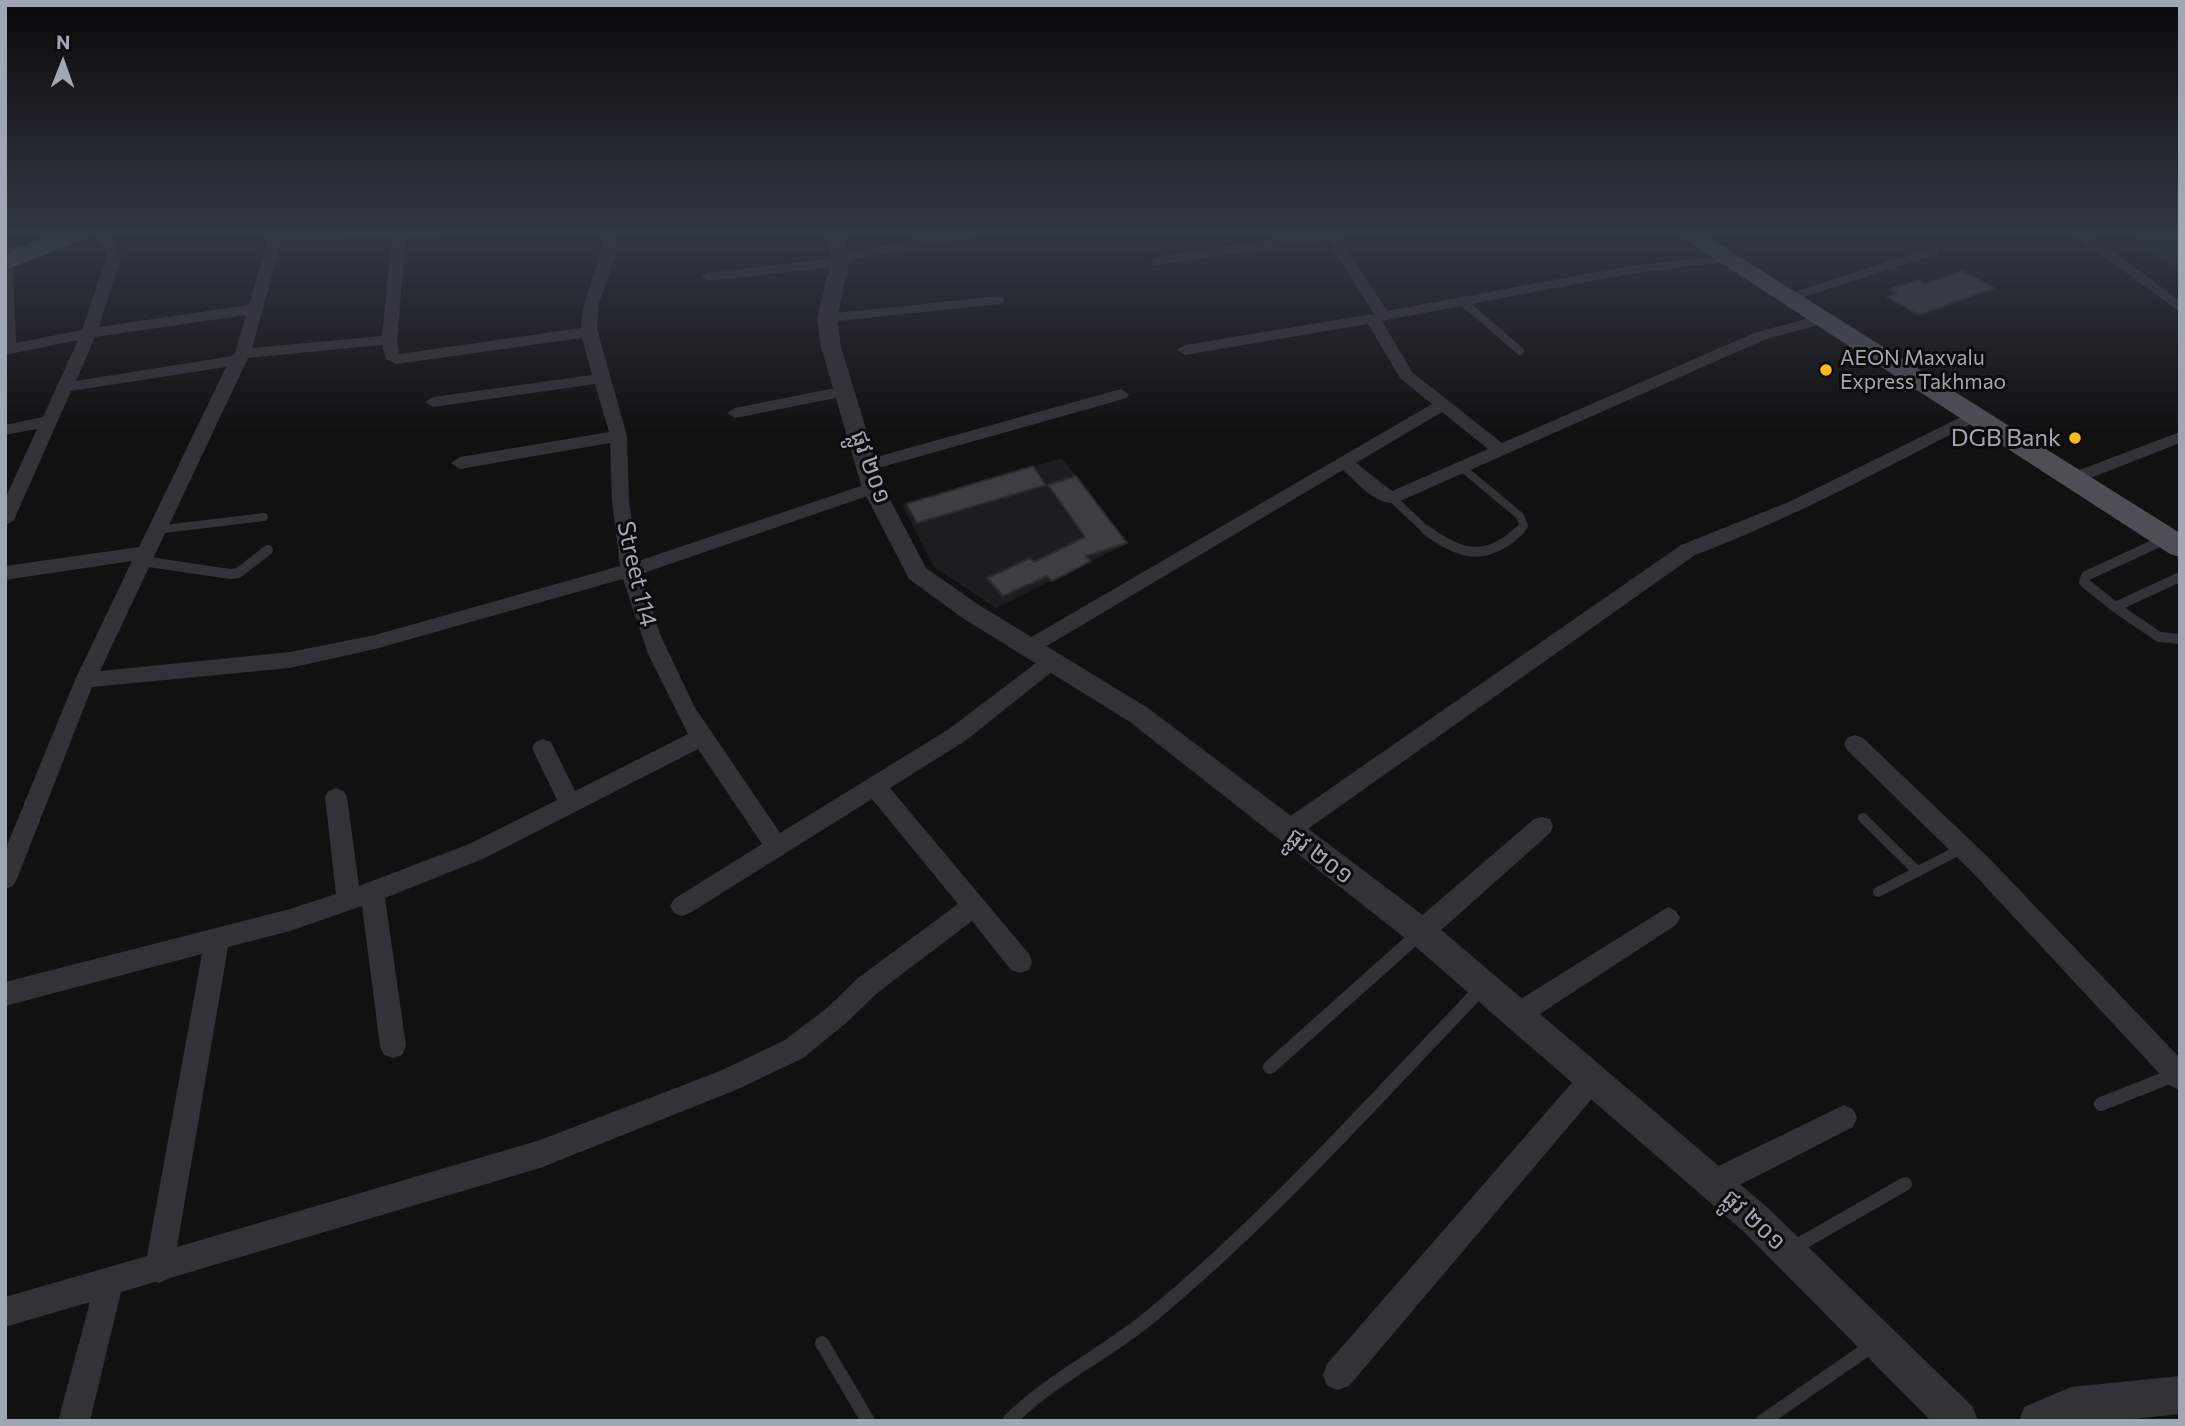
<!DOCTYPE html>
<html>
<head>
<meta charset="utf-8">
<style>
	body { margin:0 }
	#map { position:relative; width:2185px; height:1426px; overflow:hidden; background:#111112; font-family:Commissioner,sans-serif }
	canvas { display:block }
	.frame { position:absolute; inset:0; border:7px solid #a1a6b4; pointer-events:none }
	.north { position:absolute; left:28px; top:28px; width:70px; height:70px; -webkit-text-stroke:5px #0c0c0d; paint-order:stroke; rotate:1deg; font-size:19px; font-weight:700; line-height:28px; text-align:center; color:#a1a6b4 }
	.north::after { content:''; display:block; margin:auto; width:24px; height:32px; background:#a1a6b4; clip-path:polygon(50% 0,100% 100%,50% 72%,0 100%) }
</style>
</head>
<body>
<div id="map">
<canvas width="2185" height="1426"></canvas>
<div class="frame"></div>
<div class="north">N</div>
</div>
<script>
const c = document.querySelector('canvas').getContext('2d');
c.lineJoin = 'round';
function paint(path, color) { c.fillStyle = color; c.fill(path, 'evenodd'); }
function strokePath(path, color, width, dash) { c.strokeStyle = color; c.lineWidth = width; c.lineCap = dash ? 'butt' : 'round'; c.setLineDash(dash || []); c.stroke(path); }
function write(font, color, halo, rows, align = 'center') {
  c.font = font + ' Commissioner,"Noto Sans Khmer",sans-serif'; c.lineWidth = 6; c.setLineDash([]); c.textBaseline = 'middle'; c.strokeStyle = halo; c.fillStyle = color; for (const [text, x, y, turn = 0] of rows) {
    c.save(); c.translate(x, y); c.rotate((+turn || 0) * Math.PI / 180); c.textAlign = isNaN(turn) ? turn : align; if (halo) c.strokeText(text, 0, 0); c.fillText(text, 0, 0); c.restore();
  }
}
paint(new Path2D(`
	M1062,458L1128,543L996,608L934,567L902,505Z`), '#1d1d1f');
paint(new Path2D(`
	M2125,232H2180V270Z`), '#1d251e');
const building = new Path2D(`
	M1962,271L1994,288L1919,315L1887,297L1897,293L1889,289L1920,280L1925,283Z
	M1033,466L1046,485L917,523L906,504Z
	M1076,476L1127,543L1086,556L1091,561L1052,581L1047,576L1003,596L987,578L1030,558L1034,562L1085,537L1048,485Z`);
paint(building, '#3d3e42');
strokePath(building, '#2b2b2e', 2);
strokePath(new Path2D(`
	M1788,298L1934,251
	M1462,301L1520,351
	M827,318L1000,300
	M1460,466L1520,516L1524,526L1518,532
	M1392,498L1428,532
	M156,530L264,517`), '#323237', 8);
strokePath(new Path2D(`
	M1426,530C1461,556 1487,562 1520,530
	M2166,539L2086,576L2084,582L2115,607L2180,577
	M142,561L230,574L238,573L268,550
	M2115,607L2159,637L2180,639
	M1863,818L1918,872
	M1878,892L1963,848`), '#323237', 10);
strokePath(new Path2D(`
	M1270,1067L1419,934
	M2101,1104L2177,1074
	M1793,1248L1905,1184
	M822,1343L868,1421
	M1009,1421C1052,1378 1104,1355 1150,1317C1270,1218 1374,1100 1482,988
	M1763,1421L1873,1345`), '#323237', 14);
paint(new Path2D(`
	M93,232H107L121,256L99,327L249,305L270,232H448L441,236L406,237L397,340L399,354L581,328C582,294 602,266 603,232H617L615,257L599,303L597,329L627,436L629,501L638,561L867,484H879L882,488L879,492L641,574L660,634L694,706L780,833L949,729L1044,657L1051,654L1058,657L1061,662L1058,667L965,741L890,788L1029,954L1032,962L1029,970L1020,973L1011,970L972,921L876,994L845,1024L803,1058L736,1090L540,1168L170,1278L159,1283L155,1282L121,1292L90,1421H58L90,1302L5,1327V1297L147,1256L202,954L5,1006V982L290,909L336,894L325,797L328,791L336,788L344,791L347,797L359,886L469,844L557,800L532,748L535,742L543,739L551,742L575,791L688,734L648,654L623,579L375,649L290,668L92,687L17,879L13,886L5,889V850L75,680L132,561L5,580V566L139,547L226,367L71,391L14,520L5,526V499L37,429L5,435V425L43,417L78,340L5,355V259L13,263L16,343L82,330L107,256ZM392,237L382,336L252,348L282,239ZM246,315L235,353L232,356L76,381L95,337ZM582,338L592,375L433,397L425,402L433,407L595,384L609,432L460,457L451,463L460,469L610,443L612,501L620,566L375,635L290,652L100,671L248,358L382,345L386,359L396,364ZM698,749L762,844L674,899L670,906L674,913L682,916L690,913L872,799L958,904L858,978L827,1008L785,1040L720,1071L540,1140L177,1247L228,947L290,931L362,906L380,1046L384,1055L393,1058L402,1055L406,1046L385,898L485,858Z
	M950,232H981L974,236L847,261L845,265L840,266L708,281L701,277L708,273L834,258L841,254Z
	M1320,232H1358L1340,238L1387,311L1629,266L1729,255L1731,258L1724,262L1629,274L1382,321L1412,372L1502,443L1754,333L1821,315L1829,320L1826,323L1766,339L1398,502C1378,508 1357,483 1343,470L1035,653L1028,655L1021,653L1018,648L1021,643L1432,404L1400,378L1368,324L1185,355L1177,350L1185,345L1374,314L1327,240L1157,265L1150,261L1157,257ZM1442,412L1488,449L1392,491L1356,463Z
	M2070,232H2087L2180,301V312Z
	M5,237L29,253L31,256L29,259H19L5,248Z
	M845,386L853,391L851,395L735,418L727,413L735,408Z
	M1121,389L1129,394L1127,398L868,471L859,465L862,461Z
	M1973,411L1979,412L1981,416L1979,420C1885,468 1793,518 1695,555L1295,838L1287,841L1279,838L1276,831L1279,824L1681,545L1791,501Z
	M2180,432V443L2078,483L2072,485L2063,479L2066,475Z
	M1855,735L1863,738L1989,858L2180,1058V1090L2171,1086L1972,872L1847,750L1844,744L1847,738Z
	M1542,817L1550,819L1553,826L1550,833L1430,940L1421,943L1412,940L1409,932L1412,924L1534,819Z
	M1668,907L1676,911L1680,918L1676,925L1526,1023L1517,1027L1508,1023L1504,1015L1508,1007Z
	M1592,1066L1601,1070L1605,1079L1601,1088L1349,1386L1338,1390L1327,1386L1323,1375L1327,1364L1583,1070Z
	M1844,1105L1853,1109L1857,1118L1853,1127L1724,1193L1714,1197L1704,1193L1700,1183L1704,1173Z`), '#323237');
paint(new Path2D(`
	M824,232H842L850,258L837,318L841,347L884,488L926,568L979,605L1148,708L1432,922L1768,1208L1973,1407L1978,1421H1931L1744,1232L1410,942L1130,722L961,617L909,579L862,488L821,347L817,318L832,258Z
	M2180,1376V1414L2116,1421H2019L2024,1407L2071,1387Z`), '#323237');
paint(new Path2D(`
	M1673,232H1700L2180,533V557L2170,554Z`), '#4d4f57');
paint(new Path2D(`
	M59,232H92L89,237L5,270V254Z`), '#555860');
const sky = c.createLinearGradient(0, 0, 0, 432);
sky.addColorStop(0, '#09090a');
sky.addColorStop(0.54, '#323844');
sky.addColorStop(1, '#32384400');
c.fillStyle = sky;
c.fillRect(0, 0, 2185, 432);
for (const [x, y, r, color] of [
	[1826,370,7,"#fabb21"],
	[2075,438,7,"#fabb21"]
]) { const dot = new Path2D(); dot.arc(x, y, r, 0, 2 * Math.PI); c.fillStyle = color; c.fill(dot); strokePath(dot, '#0c0c0d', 2.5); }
write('21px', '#a1a6b4', '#0c0c0d', [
	["AEON Maxvalu",1840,358],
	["Express Takhmao",1840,382]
], 'left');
write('24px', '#a1a6b4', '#0c0c0d', [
	["DGB Bank",2061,438]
], 'right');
write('24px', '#a1a6b4', '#0c0c0d', [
	["ផ្លូវ ២០១",871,467,70],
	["Street 114",637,574,77],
	["ផ្លូវ ២០១",1320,856,37],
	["ផ្លូវ ២០១",1754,1220,43]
]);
</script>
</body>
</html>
